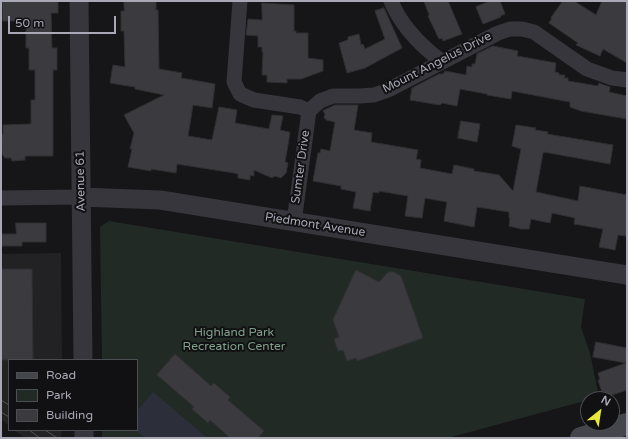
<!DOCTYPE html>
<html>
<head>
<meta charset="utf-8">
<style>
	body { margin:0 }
	#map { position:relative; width:628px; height:439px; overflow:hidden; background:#161517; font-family:"Varela Round",sans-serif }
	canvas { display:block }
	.frame { position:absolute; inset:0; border:2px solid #a8a8b6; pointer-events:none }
	.legend { position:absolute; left:8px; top:359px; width:130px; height:72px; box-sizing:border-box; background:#111012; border:1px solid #4d4d54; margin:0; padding:5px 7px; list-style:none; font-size:12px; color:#a8a8b6 }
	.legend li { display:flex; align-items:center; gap:8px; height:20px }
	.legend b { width:20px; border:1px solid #4d4d54 }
	.north { position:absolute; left:580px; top:391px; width:40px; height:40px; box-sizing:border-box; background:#111012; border:1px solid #4d4d54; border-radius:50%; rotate:30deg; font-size:11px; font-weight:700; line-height:16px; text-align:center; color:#a8a8b6 }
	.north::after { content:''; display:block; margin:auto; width:14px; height:18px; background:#e6e83c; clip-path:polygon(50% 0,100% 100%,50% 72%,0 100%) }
	.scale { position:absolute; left:8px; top:16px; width:108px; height:18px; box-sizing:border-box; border:2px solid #a8a8b6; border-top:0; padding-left:5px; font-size:12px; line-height:14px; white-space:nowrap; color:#a8a8b6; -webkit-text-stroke:3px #111012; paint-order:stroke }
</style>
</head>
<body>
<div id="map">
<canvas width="628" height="439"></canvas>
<div class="frame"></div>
<ul class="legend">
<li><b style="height:5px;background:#45454c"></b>Road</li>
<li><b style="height:11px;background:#222a26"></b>Park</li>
<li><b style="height:11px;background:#3b3a3e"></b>Building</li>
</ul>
<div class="north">N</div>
<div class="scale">50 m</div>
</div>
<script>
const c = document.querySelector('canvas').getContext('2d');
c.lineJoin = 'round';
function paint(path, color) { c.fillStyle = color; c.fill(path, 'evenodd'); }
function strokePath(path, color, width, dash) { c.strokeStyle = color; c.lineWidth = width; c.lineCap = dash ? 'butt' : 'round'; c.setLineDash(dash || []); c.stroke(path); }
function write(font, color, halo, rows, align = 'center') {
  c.font = font + ' "Varela Round",sans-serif'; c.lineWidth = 4; c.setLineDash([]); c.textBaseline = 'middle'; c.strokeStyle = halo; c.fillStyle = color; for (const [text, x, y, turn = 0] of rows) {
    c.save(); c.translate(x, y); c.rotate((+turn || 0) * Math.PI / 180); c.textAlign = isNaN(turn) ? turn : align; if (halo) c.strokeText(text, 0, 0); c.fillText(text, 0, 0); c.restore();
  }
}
paint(new Path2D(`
	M61,253L62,360H9V426L1,419V254Z
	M14,430H62L61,438H25Z`), '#222124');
paint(new Path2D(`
	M109,221L585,299L581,327L590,353L599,397L588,399V400L448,438H102V430H137V360H102L100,227Z`), '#222a26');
paint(new Path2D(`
	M153,392L207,438H145L135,430H137V411Z`), '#2c2f3a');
const building = new Path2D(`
	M2,1H58V13H51L52,48H57V70H53V156H25V160L12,161L11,158H5L2,154L1,134H3V125L31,124V100H35V70H29V48H26V21H3Z
	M124,1H156V10H158L159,69L182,73L181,78L215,84L212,108L193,105L188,136L212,140L219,107L237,110L235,123L269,129L272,115L283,116L280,130L289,132L290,133L285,162L288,163L286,173L281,178L275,176L272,178L254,170V176L250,175V180L238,178V174L234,173L177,164L176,173L151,169V171L128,167L132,149H130L134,133L124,115L164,95L135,89V87L110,83L113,65L125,67L124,31H121V11H124Z
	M424,1H448L462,34L443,41L442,38L439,39L428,16L429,15Z
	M490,1H500L505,14L500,16L501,17L483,24L476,7Z
	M563,1H574L596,15L602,1H627V63L603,49L600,56L576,45L578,43L549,23L552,18H551Z
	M262,3L294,5V31H296V33H308V58L323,60V71L301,79H287V83L267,82V75H262L263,52H262V47H258V36L246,35L248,19L262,20Z
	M384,8L402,48L365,68L347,73L339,43L348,40V37L359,34L361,45L363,44L365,49L385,39L375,11Z
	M493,46L518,51L517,56L556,63L555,72L559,73V75H565L564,78H568V81L598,86L599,83L601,84L610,87L609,92L627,96V119L581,111L570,107V102L512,91L511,99L487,95V94L460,89L457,106L442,103L440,105L410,100L412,88L439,74H443L445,71L466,75L467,66L472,67V64H475L477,54Z
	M335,105H358L354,130L372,133L371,142L418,150L416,159L421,160L420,168L452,174L454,165L474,169V171L499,175L513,191L521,149L512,146L516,125L536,128L535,130L548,132L547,134L613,145L610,164L544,152L543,153L536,192L578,201L580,186L627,195V236L618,235L615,250L599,247L603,229L574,224L575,218L552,213L550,223L531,219L529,229H521L509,226L510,218H509V212L477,207L474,227L444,221L447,202L425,198L422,218L405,216L408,196L379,191V193L373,192L370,211L353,208L356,192L341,189V186L313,181L318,153H320L321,149L330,151L335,122L326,120V119L324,118L325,114L323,111Z
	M461,121L480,124L477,142L458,138Z
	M16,223H46V242H22V246H1V234H16Z
	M1,269H32L33,360H1Z
	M356,270L379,282L388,272H394L401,276L423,338L357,361L356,358L347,361L343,350L338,351L334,339L339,337L333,320Z
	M596,342L627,348V390L606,397L604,391L602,392L598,380H600L598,373L626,363L593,357Z
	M175,354L211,386L214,383L230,397L228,400L264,431L258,438H230L210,420L208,423L192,409L194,407L157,375Z`);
paint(building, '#3b3a3e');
strokePath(building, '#312f33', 1);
strokePath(new Path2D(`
	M240,1L234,82L240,94L254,100L300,107L309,111L320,101L333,96H359L374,95L388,90L498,33L510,29H522L534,32L587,69L612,78L627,80
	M391,1C401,26 420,45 441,61
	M1,198L81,197
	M294,222L309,111`), '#37363c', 15);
strokePath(new Path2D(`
	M79,1L83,360
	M81,197L160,200L627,275
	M84,430V438`), '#37363c', 19);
strokePath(new Path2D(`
	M581,438L627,424`), '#45454c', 22);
strokePath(new Path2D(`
	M1,400L9,405
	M1,412L9,417
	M29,430L40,438
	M45,430L57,438`), '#525259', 1);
write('12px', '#a8a8b6', '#111012', [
	["Mount Angelus Drive",437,63,-27],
	["Sumter Drive",301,167,-82],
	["Avenue 61",81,181,-91],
	["Piedmont Avenue",315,225,9]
]);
write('12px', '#80a08d', '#111012', [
	["Highland Park",234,333],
	["Recreation Center",234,347]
]);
</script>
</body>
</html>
